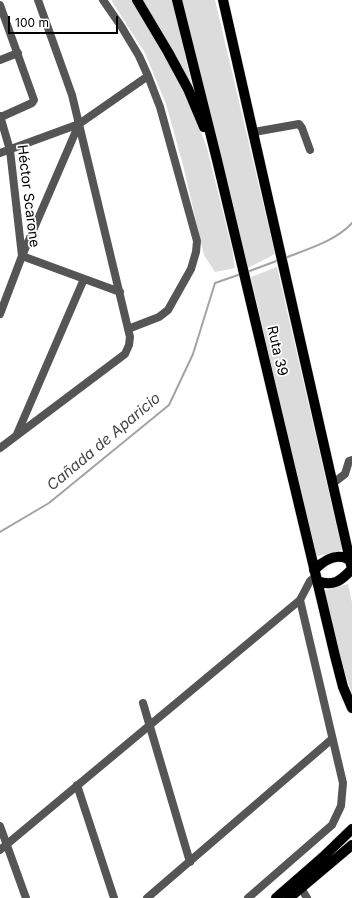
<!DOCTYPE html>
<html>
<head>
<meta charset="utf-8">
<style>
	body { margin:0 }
	#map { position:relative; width:352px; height:898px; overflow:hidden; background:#fff; font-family:Inter,sans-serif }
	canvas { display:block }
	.scale { position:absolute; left:8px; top:16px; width:110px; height:18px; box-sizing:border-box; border:2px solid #000; border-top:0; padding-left:5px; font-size:12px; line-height:14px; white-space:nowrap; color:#000; -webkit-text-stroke:3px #fff; paint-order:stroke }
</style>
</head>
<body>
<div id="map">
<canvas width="352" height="898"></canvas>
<div class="scale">100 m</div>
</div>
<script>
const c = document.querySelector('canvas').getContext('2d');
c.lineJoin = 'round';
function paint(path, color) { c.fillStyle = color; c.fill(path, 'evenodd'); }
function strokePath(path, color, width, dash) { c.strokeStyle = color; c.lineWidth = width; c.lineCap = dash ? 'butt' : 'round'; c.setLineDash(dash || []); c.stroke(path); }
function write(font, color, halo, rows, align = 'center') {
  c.font = font + ' Inter,sans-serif'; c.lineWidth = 3.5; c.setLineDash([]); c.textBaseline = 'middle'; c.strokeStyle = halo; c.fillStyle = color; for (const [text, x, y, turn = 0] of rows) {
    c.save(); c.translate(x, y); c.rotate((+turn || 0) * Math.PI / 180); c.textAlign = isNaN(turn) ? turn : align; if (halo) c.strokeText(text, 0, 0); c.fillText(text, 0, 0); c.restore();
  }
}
paint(new Path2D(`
	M111,0H132L168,61L190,103L207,148L232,249L235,268L215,272L204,255L183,165L166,104L145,53Z
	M142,0H172L192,85Z
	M181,0H215L275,254L248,268Z
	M277,267L342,550L315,557L251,277Z
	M348,584L352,602V694L339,655L323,591Z`), '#dcdcdc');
strokePath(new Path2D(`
	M285,258C307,249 336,241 352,223
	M247,272L279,260
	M0,532L49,503L169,405L193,354L215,283L241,274`), '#a3a3a3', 2);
const major = new Path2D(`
	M137,0L168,52L188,89L204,127
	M177,0L217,160L335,656L343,687L352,708
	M223,0L352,569
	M314,570C321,563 332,555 342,557C345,557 349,560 351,561
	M317,581C333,587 341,581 352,569
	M276,898L323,857L352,829
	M289,898L352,845`);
strokePath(major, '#dbdbdb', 11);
strokePath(new Path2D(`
	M103,0L121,26L139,56L148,76L160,107L197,241L196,252L191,269L168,310L159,317L128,329
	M0,5L34,100L32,103L1,117
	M0,60L18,53
	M0,116L10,150L22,256L120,292
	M254,132L299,124L302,128L310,150
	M0,153L79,124L148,76
	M0,314L22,256L79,124
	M17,434L84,279
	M0,448L125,354L129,345L130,337L72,95L38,0
	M332,484L345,474L349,461L352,460
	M143,703L190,862
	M77,785L114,898
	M0,826L26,898
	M0,850C100,767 200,684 300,600
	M301,888L307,898
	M147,898L332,739
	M248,898L332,825L341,806L343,783L300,600L310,581L316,576`), '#555', 8);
strokePath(major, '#000', 10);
write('14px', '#000', '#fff', [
	["Héctor Scarone",28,196,83],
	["Ruta 39",277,351,77]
]);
write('italic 15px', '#444', '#fff', [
	["Cañada de Aparicio",104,442,-40]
]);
</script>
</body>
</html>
